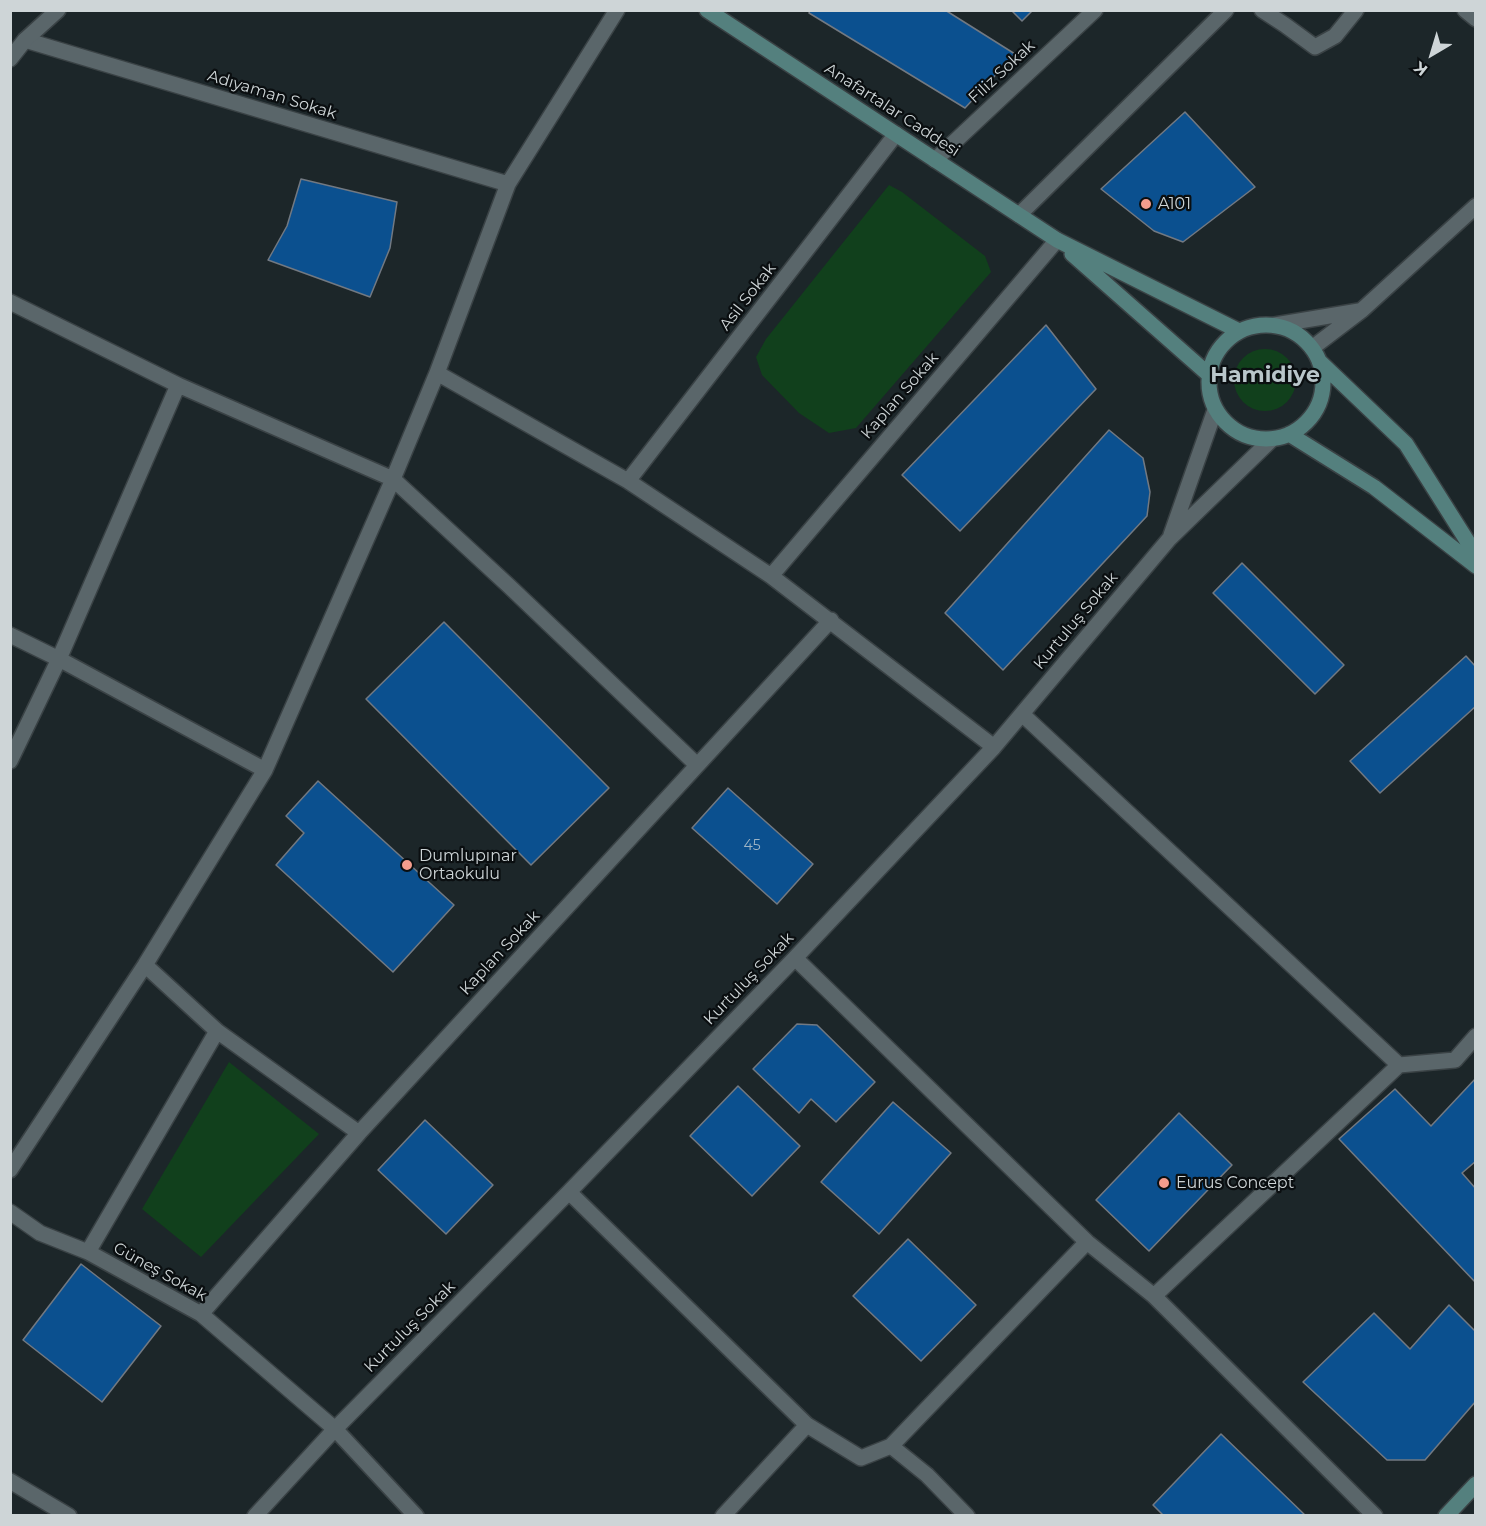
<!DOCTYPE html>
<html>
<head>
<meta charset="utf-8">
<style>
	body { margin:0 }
	#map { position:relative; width:1486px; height:1526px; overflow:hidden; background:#1c2629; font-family:Montserrat,sans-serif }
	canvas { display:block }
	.frame { position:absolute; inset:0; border:12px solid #ced5d7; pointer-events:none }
	.north { position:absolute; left:1402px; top:24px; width:60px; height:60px; -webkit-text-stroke:4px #0a0e10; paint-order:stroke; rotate:218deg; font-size:16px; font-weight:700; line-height:24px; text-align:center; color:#ced5d7 }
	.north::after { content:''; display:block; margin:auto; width:21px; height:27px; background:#ced5d7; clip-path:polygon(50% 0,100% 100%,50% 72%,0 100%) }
</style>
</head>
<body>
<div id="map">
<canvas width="1486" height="1526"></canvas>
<div class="frame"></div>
<div class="north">K</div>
</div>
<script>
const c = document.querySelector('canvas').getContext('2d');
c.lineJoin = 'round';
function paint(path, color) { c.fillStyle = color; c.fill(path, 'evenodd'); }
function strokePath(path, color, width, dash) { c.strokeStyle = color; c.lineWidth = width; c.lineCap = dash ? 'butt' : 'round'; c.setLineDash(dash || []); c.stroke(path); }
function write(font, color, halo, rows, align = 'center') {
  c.font = font + ' Montserrat,sans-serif'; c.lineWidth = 4.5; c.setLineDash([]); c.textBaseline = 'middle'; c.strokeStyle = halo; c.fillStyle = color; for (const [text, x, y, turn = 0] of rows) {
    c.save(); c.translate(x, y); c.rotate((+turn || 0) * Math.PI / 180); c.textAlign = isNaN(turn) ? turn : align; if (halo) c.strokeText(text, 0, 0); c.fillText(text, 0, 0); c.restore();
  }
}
paint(new Path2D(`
	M889,185L902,192L985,256L991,272L856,428L829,433L799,413L762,375L756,357L766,339Z
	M1234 380a31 31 0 1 1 62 0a31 31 0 1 1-62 0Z
	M229,1062L319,1134L201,1257L142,1209Z`), '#11401c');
const building = new Path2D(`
	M810,10H945L1015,54L965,108L809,13Z
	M1011,10H1033L1022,21Z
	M1185,112L1255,187L1183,242L1154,231L1101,189Z
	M301,179L397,202L390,248L370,297L268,260L287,226Z
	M1046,325L1096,389L960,531L902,475Z
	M1109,430L1143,458L1150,492L1147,516L1003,670L945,613Z
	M1242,563L1344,665L1315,694L1213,593Z
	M444,622L609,788L531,865L366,699Z
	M1466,656L1476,667V706L1380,793L1350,761Z
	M318,781L454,905L393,972L276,865L304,833L286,816Z
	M728,788L813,864L777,904L692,828Z
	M797,1024L817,1025L875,1082L836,1122L811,1099L799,1113L753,1069Z
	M1476,1078V1161L1462,1173L1476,1189V1283L1339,1139L1395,1089L1431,1126Z
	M738,1086L800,1146L752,1196L690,1136Z
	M893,1102L951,1153L879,1234L821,1182Z
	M1179,1113L1232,1165L1149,1251L1096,1200Z
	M425,1120L493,1185L446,1234L378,1170Z
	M908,1239L976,1305L921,1361L853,1296Z
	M81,1264L161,1326L102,1402L23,1340Z
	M1449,1305L1476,1332V1401L1425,1460H1387L1303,1382L1374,1313L1410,1349Z
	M1221,1434L1306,1516H1164L1153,1505Z`);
paint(building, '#0b508f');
strokePath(building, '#727982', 1.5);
const minor = new Path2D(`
	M1262,10L1285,25L1315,47L1335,36L1356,10
	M1465,10L1476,19
	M25,40L508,184
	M935,160L1095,10
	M1019,215L1226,10
	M10,302L178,385L393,479L509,586L697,765
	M1275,325L1359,311
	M1312,348L1362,310L1476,206
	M437,373L628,481L771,576L994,747
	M628,481L896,134
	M1171,535L1215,410
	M771,576L1057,240
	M10,635L59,659L265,770
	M1022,714L1399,1065
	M10,761L59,659L178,385
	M795,958L1087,1242L1154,1296L1375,1516
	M145,965L217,1031L359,1133
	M10,1170L145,965L265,770L393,479L437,373L508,184L617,10
	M569,1192L807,1425L861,1458L891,1446L1087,1242
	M10,1212L40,1233L88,1252L201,1314L335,1429L416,1516
	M88,1252L217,1031
	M1154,1296L1399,1065L1455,1060L1476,1036
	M201,1314L359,1133L831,620
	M891,1446L927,1475L967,1516
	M10,1481L69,1516
	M255,1516L335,1429L569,1192L795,958L994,747L1170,538L1272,439
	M723,1516L807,1425`);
const tertiary = new Path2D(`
	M10,59L25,40L58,10`);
const secondary = new Path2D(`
	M707,10L1057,240L1239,331
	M1072,254L1208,374
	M1209 382a57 57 0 1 1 114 0a57 57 0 1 1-114 0Z
	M1319,361L1406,444L1476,555
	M1289,434L1374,487L1476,566
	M1446,1516L1476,1484`);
strokePath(minor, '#3a4245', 18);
strokePath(tertiary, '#3a4245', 18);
strokePath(secondary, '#3a4245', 18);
strokePath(minor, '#5a666a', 15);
strokePath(tertiary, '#5a666a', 15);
strokePath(secondary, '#54807e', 15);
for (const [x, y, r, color] of [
	[1146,204,6,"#f49d8d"],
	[407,865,6,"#f49d8d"],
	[1164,1183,6,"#f49d8d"]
]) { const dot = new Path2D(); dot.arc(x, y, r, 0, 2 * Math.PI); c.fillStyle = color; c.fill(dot); strokePath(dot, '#0a0e10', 2); }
write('14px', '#9db4c5', null, [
	["45",752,846]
]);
write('16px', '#ced5d7', '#0a0e10', [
	["Filiz Sokak",1002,72,-43],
	["Adıyaman Sokak",272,95,17],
	["Anafartalar Caddesi",892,110,33],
	["Asil Sokak",748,297,-52],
	["Kaplan Sokak",900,396,-49],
	["Kurtuluş Sokak",1076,621,-50],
	["Kaplan Sokak",500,953,-47],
	["Kurtuluş Sokak",749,979,-46],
	["Güneş Sokak",160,1272,29],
	["Kurtuluş Sokak",410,1327,-45]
]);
write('16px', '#ced5d7', '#0a0e10', [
	["A101",1158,204],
	["Dumlupınar",419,856],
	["Ortaokulu",419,874],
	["Eurus Concept",1176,1183]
], 'left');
write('bold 22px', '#b9c6ca', '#0a0e10', [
	["Hamidiye",1265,376]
]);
</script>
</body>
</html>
